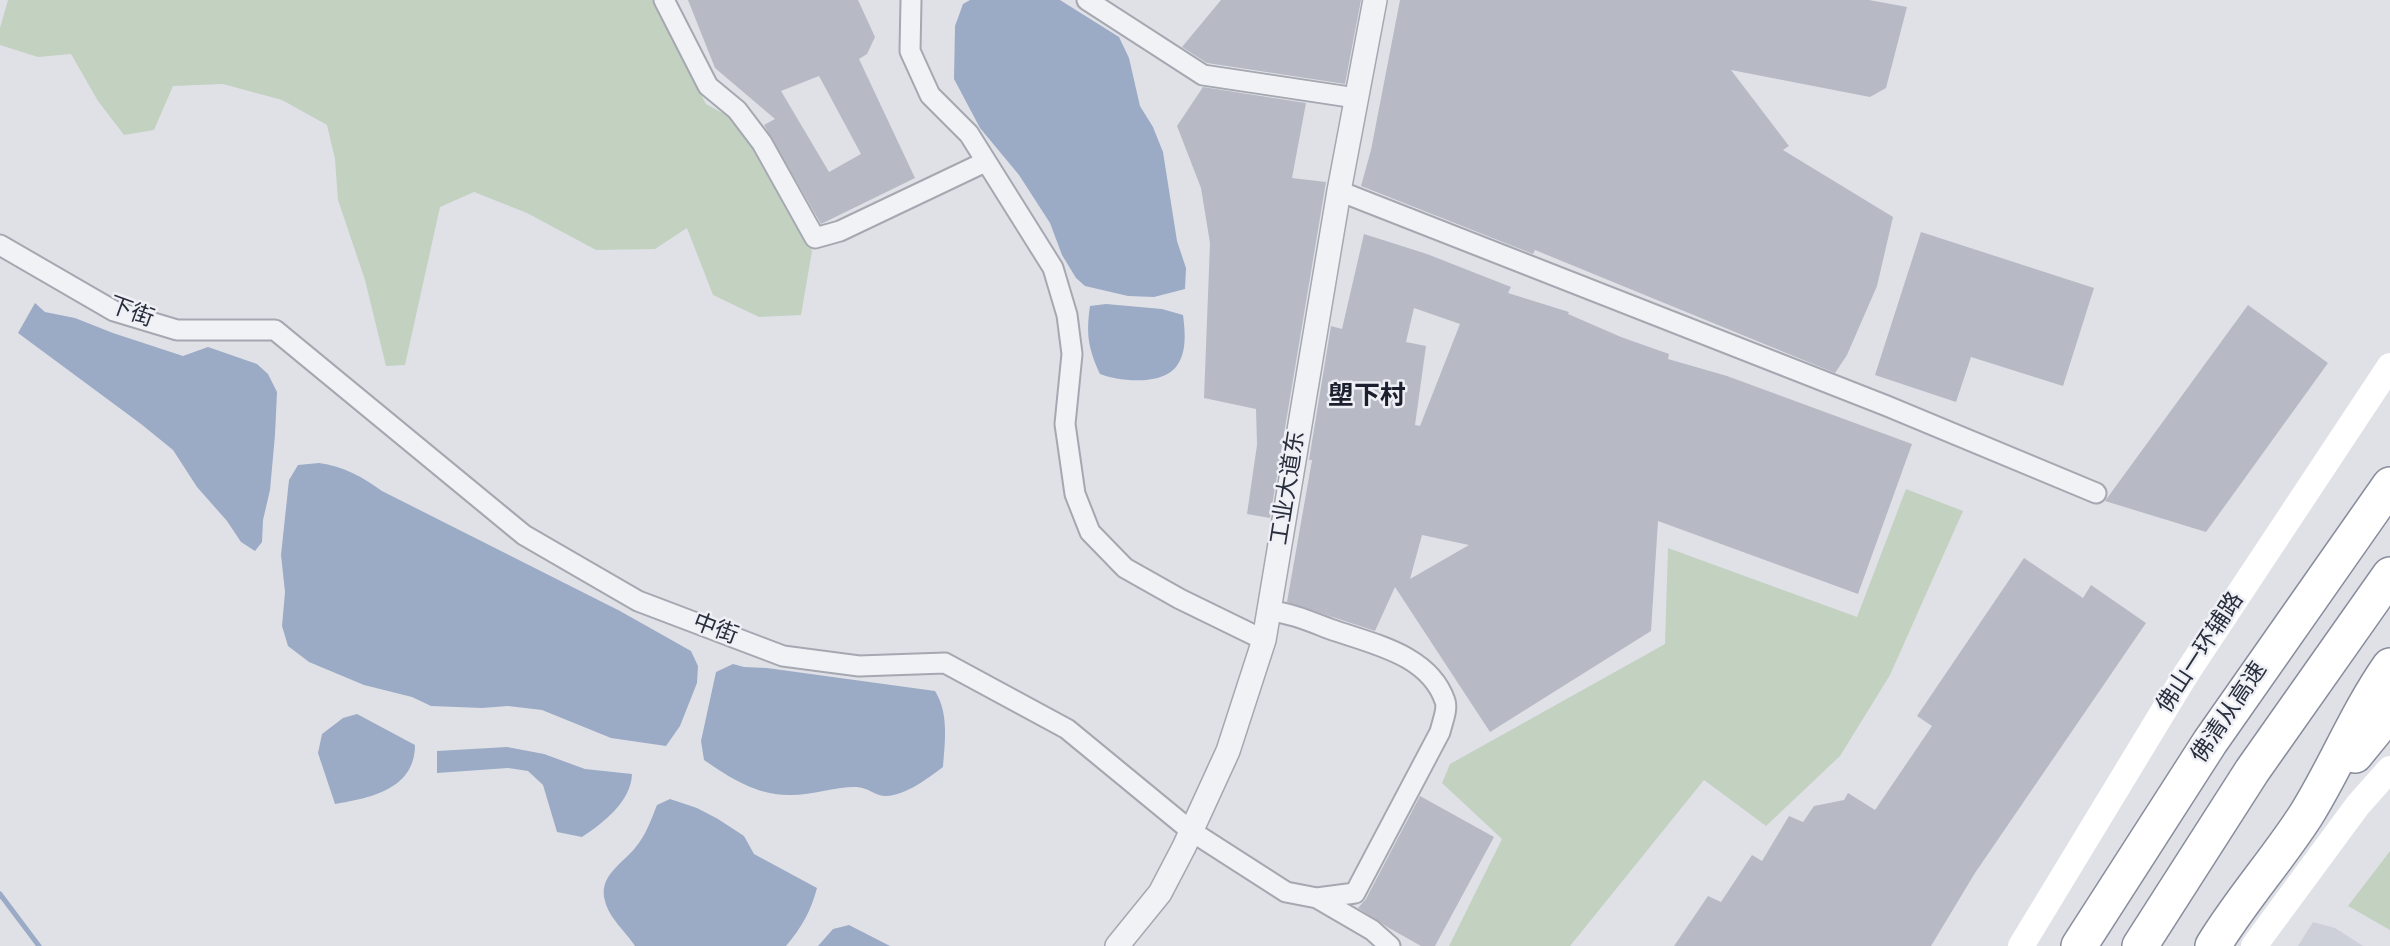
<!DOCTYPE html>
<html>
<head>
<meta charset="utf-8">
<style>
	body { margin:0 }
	canvas { display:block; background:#dfe1e7 }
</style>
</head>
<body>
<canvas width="2390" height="946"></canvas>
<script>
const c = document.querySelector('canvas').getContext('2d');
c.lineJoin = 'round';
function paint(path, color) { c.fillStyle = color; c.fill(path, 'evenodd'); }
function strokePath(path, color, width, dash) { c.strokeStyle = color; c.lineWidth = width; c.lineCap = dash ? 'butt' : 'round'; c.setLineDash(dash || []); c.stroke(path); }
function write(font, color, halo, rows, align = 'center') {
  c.font = font + ' "Sofia Sans Condensed","Noto Sans SC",sans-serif'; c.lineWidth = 5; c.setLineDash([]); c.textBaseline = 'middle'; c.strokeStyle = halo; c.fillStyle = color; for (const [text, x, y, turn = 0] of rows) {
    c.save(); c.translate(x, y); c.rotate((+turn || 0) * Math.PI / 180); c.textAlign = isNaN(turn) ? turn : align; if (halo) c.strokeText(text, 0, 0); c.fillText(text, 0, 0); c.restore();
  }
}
paint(new Path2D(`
	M2313,922L2335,928L2363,946H2298Z`), '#cdd0d9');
paint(new Path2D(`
	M8,0H653L706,104L730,117L766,157L812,251L801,315L759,317L713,295L687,228L655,249L596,250L527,213L474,192L440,207L405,365L386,366L365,280L338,200L335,159L327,125L282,100L223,84L173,86L154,130L124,135L98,101L71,54L38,57L0,45V28Z
	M1906,489L1963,511L1890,675L1840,756L1766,826L1704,780L1570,946H1449L1502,839L1442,783L1450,764L1665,644L1668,548L1857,617Z
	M2390,851V930L2348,906Z`), '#c3d1c1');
paint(new Path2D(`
	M970,0H1060L1119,37L1129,58L1140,106L1153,127L1163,152L1177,241L1186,268L1185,289L1154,297L1128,296L1085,286L1076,278L1062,255L1050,223L1019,175L980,128L954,79L955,26L963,4Z
	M35,303L45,312L75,318L113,333L183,356L208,347L257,364L268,374L277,392L275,435L270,490L263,520L262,542L255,551L241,542L227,521L197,487L173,450L141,424L18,333Z
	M1106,304L1162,309L1183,315C1185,330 1187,351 1178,364C1165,386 1120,382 1100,374C1088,348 1086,334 1090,306Z
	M319,463C343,466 363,477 382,491L620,611L691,651L698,666L697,683L680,726L666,746L611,738L542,710L508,706L482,708L431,706L412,697L364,685L309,662L288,646L282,626L285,592L281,555L289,480L298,465Z
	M733,664L744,667L767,668L935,691C949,713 945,742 943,767C927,779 906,795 886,796C875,796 866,786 855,787C834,787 813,795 791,795C758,796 730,778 704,760L701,741L716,672Z
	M357,714L415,745C415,789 371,798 335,804L318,753L322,734L343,718Z
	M507,747L544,754L585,769L632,774C631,802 603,823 582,837L557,832L543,785L528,771L508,768L437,773V751Z
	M670,799L697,808L718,819L744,836L754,854L817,888C811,911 802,927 786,946H635C626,932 609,918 605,901C598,876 622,864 635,848C646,835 651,820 657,805Z
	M849,925L890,946H818L833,929Z`), '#9cabc5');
strokePath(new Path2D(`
	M0,894L39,946`), '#9cabc5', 5);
paint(new Path2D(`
	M688,0H858L875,37L867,54L859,59L915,178L821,224L764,125L775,119L715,68ZM819,76L861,154L829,172L781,91Z
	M1221,0H1361L1345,84L1207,63L1182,47Z
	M1400,0H1869L1907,7L1886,88L1870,97L1731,70L1789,146L1783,150L1893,217L1877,286L1847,355L1835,373L1535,250L1533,254L1361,186L1371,150Z
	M1203,87L1306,103L1292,178L1326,182L1270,518L1247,514L1257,445L1256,409L1204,398L1210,243L1201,188L1177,126Z
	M1921,232L2094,288L2063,386L1971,357L1956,402L1875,375Z
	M1364,234L1427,254L1511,287L1508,293L1569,312L1568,314L1621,337L1669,354L1668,359L1727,376L1912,444L1858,594L1658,521L1651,631L1490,732L1395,587L1375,631L1287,602L1312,460H1309L1331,326L1342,329ZM1414,308L1460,324L1420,426L1415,425L1426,346L1406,342ZM1422,535L1469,545L1410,579Z
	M2248,305L2328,363L2206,532L2105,501Z
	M2024,558L2083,598L2091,585L2146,623L1975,873L1931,946H1674L1708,896L1721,902L1752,855L1762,861L1789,816L1803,822L1814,806L1844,800L1848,793L1875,810L1932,726L1917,716Z
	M1420,796L1494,837L1435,946H1421L1389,928L1358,908L1366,899Z`), '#b7bac4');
const minor = new Path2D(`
	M664,0L708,86L737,110L762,143L815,238L840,231L985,162
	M911,0L910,51L930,95L969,134L1053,268L1067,315L1072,354L1065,424L1075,494L1090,532L1125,568L1180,599L1264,640
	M1087,0L1203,75L1356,98
	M1339,191L1887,406L2096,493
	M0,245L114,311L177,330H275L524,535L638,601L783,656L859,666L945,663L1067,729L1191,831L1286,892L1317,898L1355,893L1440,732C1442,723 1448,709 1445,701C1429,654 1372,644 1330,629C1309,621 1291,613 1269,611
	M1317,898L1372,930L1390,946`);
const tertiary = new Path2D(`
	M1117,946L1160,893L1184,847L1228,751L1264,640L1339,191L1375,0`);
const motorway = new Path2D(`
	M2355,755L2390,712
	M2079,946L2210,742L2390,485
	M2140,946L2252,771L2390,575
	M2213,946C2241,900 2277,860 2306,815C2336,767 2357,713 2390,666`);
strokePath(minor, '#a5a8b1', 23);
strokePath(tertiary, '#a5a8b1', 26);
strokePath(motorway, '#888d9d', 38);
strokePath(minor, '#f1f2f6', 19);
strokePath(tertiary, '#f1f2f6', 23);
strokePath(new Path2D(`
	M2021,946L2186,674L2390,366
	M2254,946L2358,805L2390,769`), '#fff', 26);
strokePath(motorway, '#fff', 35);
write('23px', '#292e3d', '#eef0f5', [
	["下街",131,313,20],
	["工业大道东",1289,488,-81],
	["中街",715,630,21],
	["佛山一环辅路",2201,653,-57],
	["佛清从高速",2230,713,-56]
]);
write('bold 26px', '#1b1f2e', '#eef0f5', [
	["塱下村",1367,397]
]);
</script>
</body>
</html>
